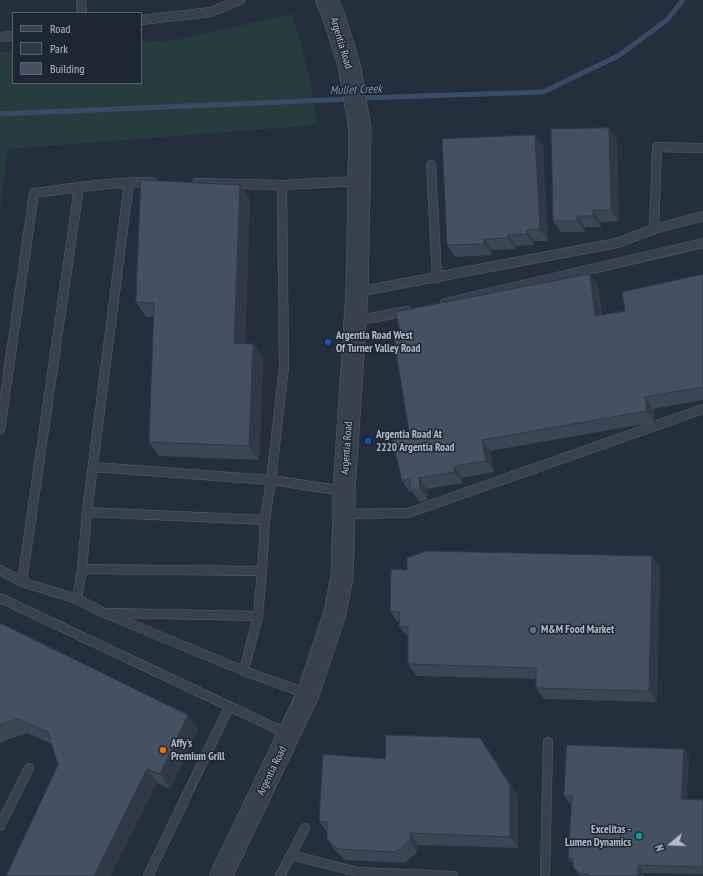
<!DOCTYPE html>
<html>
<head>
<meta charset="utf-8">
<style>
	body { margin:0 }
	#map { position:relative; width:703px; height:876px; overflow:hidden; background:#242f3e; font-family:"PT Sans Narrow",sans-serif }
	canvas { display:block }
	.legend { position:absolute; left:12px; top:12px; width:130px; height:72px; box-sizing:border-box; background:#1d2633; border:1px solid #59626f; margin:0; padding:5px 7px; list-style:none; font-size:12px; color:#b4bcc9 }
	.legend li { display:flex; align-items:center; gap:8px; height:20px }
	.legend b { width:20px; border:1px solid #59626f }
	.north { position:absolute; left:651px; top:824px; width:40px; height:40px; -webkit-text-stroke:3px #1d2633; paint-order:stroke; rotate:251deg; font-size:11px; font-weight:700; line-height:16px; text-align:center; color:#b4bcc9 }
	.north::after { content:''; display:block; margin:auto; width:14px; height:18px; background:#b4bcc9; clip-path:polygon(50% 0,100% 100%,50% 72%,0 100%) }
</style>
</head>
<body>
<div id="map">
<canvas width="703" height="876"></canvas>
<ul class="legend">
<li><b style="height:5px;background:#38414e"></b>Road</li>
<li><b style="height:11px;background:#263c3f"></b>Park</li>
<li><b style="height:11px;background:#455162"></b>Building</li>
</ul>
<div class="north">N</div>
</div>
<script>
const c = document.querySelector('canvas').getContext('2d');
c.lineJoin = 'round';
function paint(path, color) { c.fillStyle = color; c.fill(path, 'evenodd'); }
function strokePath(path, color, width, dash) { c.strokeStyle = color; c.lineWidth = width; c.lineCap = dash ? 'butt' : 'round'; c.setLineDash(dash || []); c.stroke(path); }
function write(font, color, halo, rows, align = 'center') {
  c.font = font + ' "PT Sans Narrow",sans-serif'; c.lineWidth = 3; c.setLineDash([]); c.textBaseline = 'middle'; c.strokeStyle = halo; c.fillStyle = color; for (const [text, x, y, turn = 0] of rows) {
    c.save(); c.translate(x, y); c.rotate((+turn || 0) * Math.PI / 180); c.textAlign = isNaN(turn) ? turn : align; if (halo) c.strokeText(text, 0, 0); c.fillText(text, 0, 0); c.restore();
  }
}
paint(new Path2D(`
	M292,14L301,42L311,85L317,125L8,149L0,209V52L13,51V83H141V42L176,40Z`), '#263c3f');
strokePath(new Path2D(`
	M361,98L543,92L618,56L667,20L683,0
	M0,114L351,99`), '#394c67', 5);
const service = new Path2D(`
	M81,0L82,13
	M141,20L211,12L240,0
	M0,37L13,36
	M431,165L437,278
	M197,183L282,185L359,181
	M654,229L657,147L703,148
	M357,292L617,243L654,229L703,216
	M445,303L703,243
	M356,321L407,311
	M0,430L34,193C73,188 112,182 152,182
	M93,467L271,480L344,491
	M87,512L265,520
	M344,514L408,513L703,409
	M82,569L262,571
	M0,570L22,582L77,599L104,613L244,671L308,694
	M22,582L79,187
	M0,598L288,734
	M77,599L82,569L87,512L129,182
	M109,613L258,616
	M244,671L258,616L262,571L265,520L271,480L284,367L282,185
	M0,826L29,768
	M291,855L358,872L453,876
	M148,876L229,707
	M280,876L305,828
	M545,876L548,742`);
const tertiary = new Path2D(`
	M221,876L308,694L335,613L342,577L344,514V491L357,292L360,129L349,65L335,20L327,0`);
strokePath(service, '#565f6c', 10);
strokePath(tertiary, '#565f6c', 23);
strokePath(service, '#38414e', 9);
strokePath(tertiary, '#38414e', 22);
paint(new Path2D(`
	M617,139L619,221L601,222V227H585V232H561L553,221Z
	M543,146L548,241H534V245L516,246V249L492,250V255L455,257L447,245Z
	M250,199L245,343L253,344L263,358L259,460L159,456L149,442L154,317H146L136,302Z
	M703,274V400L653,409L655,422L490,451L494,472L462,478L463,483L427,489L428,500L419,502L412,491L410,492L402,481L409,431L400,332L598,285L602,315L625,311Z
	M652,556L660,568L657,702L544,699L536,688V679L416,676L408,664V637L399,626L400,622H398L390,611L407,570Z
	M0,623L188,715L198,729L170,789L157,783L58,765L52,744L27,733L1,742L0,745Z
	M488,749L518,796V848L418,845L417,853L404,863L345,860L335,850L327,839V832L319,821L385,759Z
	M689,756L686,799L703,800V874L644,873V876H580L573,867V864L568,858L572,804H570L564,796Z`), '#3b4654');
paint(new Path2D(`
	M609,128L617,139L619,221L611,210Z
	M535,135L543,146L548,241L540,229Z
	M240,185L250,199L244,357L234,343Z
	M593,210L601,222V227L593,216Z
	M577,216L585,227V232L577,221Z
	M526,230L534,241V245L526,234Z
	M508,235L516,246V249L508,238Z
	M484,239L492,250V255L484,244Z
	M590,274L598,285L603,327L595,316Z
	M253,344L263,358L259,460L249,446Z
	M645,397L653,409L655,422L647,411Z
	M482,440L490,451L494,472L486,461Z
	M454,466L462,478L463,483L455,472Z
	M419,478L427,489L428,500L420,489Z
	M652,556L660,568L657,702L649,691Z
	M188,715L198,729L170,789L160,774Z
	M480,738L518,796V848L510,837Z
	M684,749L689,756L686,807L681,799Z
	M147,769L157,783L111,876H94Z
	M410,833L418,845L417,853L410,841Z
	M638,865L644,873V876H638Z`), '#303945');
const building = new Path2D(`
	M609,128L611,210H593V216H577V221H553L551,129Z
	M535,135L540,229L526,230V234L508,235V238L484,239V244L447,245L442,139Z
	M141,180L240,185L234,343L253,344L249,446L149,442L154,303L136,302Z
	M590,274L595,316L625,311L622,292L703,274V387L645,397L647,411L482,440L486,461L454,466L455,472L419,478L420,489L411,490L409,479L402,481L391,434L409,431L393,333L400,332L396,312Z
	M427,551L652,556L649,691L536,688V668L408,664V627L399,626L400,612L390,611L391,569L407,570V558Z
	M0,623L188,715L160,774L147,769L94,876H6L58,765L48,732L17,719L0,725Z
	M386,735L480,738L510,785V837L410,833V841L396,852L337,849L327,839V822L319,821L323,754L385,759Z
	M567,745L684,749L681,799L703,800V867L638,865V876H588V874L579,873L573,867V858H568L572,796H564Z`);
paint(building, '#455162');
strokePath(building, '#303945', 1);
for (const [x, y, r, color] of [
	[328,342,4,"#1a4fb4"],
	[368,441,4,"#1a4fb4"],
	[533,630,4,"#5c6f8a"],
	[163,750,4,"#e8710a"],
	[639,836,4,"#0f9aa8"]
]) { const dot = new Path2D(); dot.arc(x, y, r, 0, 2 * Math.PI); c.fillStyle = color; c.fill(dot); strokePath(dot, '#1d2633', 1.5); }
write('11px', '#b4bcc9', '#1d2633', [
	["Argentia Road",341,43,73],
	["Argentia Road",347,448,-86],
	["Argentia Road",272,771,-64]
]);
write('bold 11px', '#b4bcc9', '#1d2633', [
	["Argentia Road West",336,336],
	["Of Turner Valley Road",336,349],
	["Argentia Road At",376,435],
	["2220 Argentia Road",376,448],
	["M&M Food Market",541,630],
	["Affy's",171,744],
	["Premium Grill",171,757],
	["Excelitas -",631,830,"right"],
	["Lumen Dynamics",631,843,"right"]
], 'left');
write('italic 12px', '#7c92b1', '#1d2633', [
	["Mullet Creek",356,90,-2]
]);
</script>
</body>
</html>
